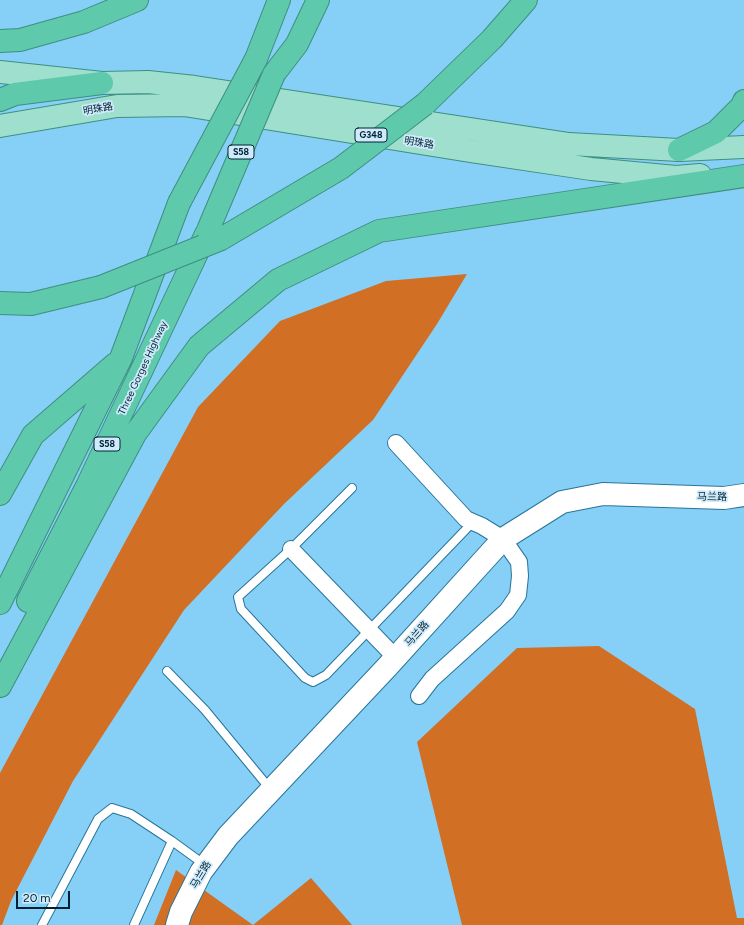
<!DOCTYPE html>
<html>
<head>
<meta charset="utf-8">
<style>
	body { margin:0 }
	#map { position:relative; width:744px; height:925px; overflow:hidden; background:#86d0f8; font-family:Figtree,sans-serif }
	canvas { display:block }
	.scale { position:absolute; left:16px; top:891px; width:54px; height:18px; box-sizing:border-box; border:2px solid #032231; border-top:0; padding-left:5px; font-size:12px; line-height:14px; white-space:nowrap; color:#032231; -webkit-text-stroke:3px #cfebfb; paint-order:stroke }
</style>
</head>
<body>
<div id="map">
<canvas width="744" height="925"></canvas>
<div class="scale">20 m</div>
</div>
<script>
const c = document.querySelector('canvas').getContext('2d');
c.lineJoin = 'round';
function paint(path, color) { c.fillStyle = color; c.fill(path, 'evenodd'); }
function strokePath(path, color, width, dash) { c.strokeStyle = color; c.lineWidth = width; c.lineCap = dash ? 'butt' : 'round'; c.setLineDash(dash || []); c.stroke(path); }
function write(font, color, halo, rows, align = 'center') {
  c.font = font + ' Figtree,"Noto Sans SC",sans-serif'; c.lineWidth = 3.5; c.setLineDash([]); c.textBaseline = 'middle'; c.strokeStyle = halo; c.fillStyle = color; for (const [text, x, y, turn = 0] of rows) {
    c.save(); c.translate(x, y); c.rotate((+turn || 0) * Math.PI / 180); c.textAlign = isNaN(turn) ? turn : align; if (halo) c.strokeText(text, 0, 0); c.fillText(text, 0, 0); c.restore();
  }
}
paint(new Path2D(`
	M467,274L437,324L373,420L284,504L184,610L73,781L11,901L2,925H0V773L198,407L280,321L386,281Z
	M599,646L695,709L737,918H744V925H462L417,742L517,648Z
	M176,870L253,925L311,878L352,925H154Z`), '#d16f24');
const lane = new Path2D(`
	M352,488L291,549L238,597L241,609L305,678L313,682L326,675L473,522
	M167,671L205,710L271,790
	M42,925L98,819L112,808L131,814L172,841L205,865
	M134,925L172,841`);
const street = new Path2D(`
	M396,443L466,519L482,526L503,539L519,562L520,576L518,595L507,611L432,679L419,696
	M291,549L396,658`);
const secondary = new Path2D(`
	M177,925L181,912L201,872L228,836L388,666L503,539L562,502L603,494L724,498L744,495`);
const primary = new Path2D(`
	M0,72L102,83L148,82L195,87L569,144L679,150L744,147
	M0,126L117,106L184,105L470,151L591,169L676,177L700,175`);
const highway = new Path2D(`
	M0,41L20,40L84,22L137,0
	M256,59L279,0
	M274,74L297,44L318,0
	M0,100L15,94L102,83
	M425,104L492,39L526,0
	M679,150L716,132L742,106L744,101
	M0,303L31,304L101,287
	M0,494L33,435L115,364
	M28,601L87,486L206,234
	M0,603L121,358L179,203
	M0,686L135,434L199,346L278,280L379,231L744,176`);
strokePath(lane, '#287598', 10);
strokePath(street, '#287598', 18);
strokePath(secondary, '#287598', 24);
strokePath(primary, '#3e8f80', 24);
strokePath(highway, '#3e8f80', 24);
strokePath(lane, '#fff', 8);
strokePath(street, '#fff', 16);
strokePath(secondary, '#fff', 22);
strokePath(primary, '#9edfcd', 22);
strokePath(highway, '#5ec9ab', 22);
const highwayBridge = new Path2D(`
	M179,203L256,59
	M208,230L274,74
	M101,287L221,239L341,168L425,104`);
strokePath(highwayBridge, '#3e8f80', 24, []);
strokePath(highwayBridge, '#5ec9ab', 22);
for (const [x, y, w] of [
	[371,135,32],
	[241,152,26],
	[107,444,26]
]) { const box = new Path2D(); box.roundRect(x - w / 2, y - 7, w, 14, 3); c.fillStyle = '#cfebfb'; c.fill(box); strokePath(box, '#032231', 1); }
write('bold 9px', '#032231', null, [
	["G348",371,135],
	["S58",241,152],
	["S58",107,444]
]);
write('10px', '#032231', '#cfebfb', [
	["明珠路",98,109,-10],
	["明珠路",419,143,9],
	["Three Gorges Highway",143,368,-65],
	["马兰路",712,497,1],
	["马兰路",417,634,-48],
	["马兰路",201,875,-59]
]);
</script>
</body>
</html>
